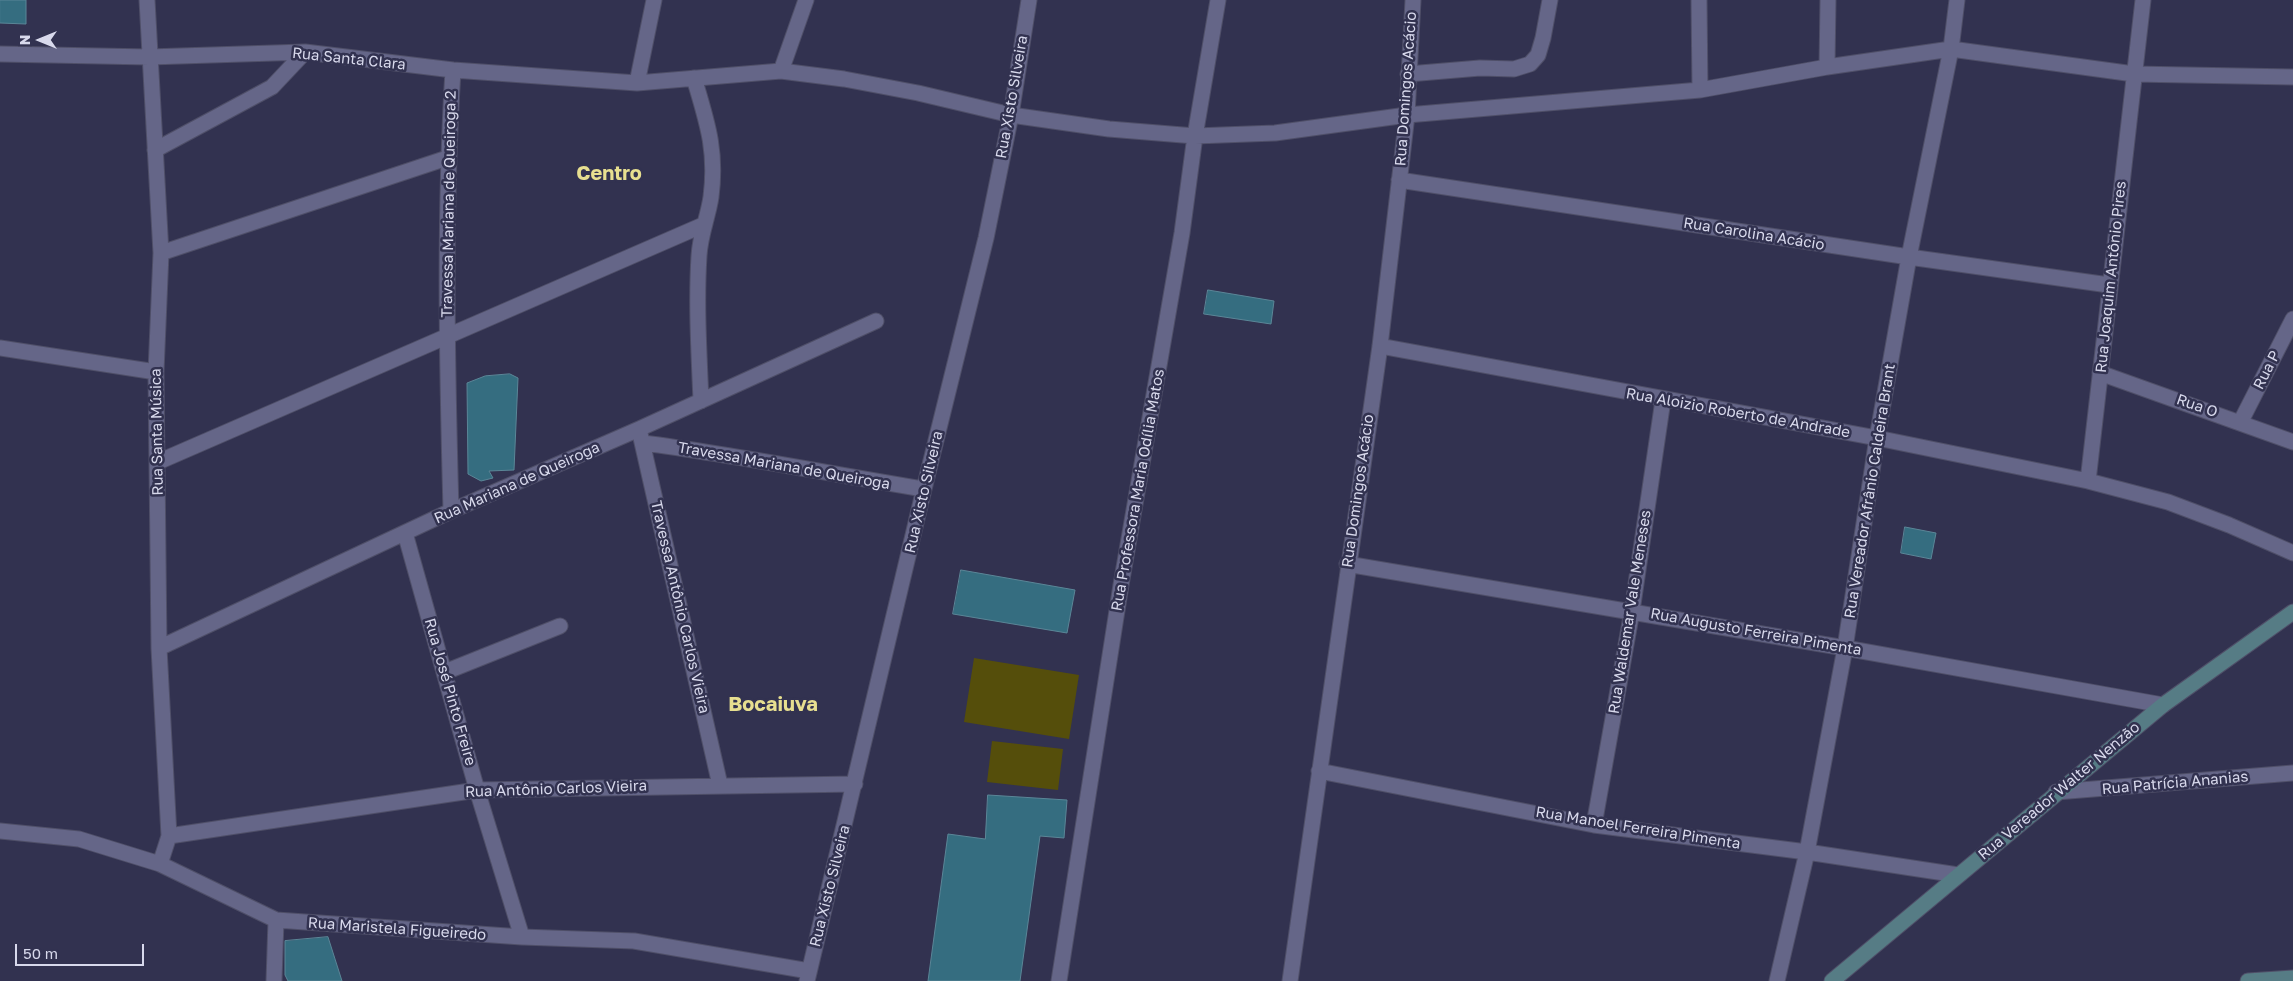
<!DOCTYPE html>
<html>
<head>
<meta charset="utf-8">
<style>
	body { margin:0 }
	#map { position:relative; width:2293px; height:981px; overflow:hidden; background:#323250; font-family:"Golos Text",sans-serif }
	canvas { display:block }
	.north { position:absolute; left:15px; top:15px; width:50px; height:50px; -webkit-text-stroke:4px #323250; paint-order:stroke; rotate:270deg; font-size:14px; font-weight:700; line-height:20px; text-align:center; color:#d8d9ec }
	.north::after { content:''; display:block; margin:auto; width:18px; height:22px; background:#d8d9ec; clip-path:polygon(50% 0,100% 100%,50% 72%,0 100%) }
	.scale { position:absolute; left:15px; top:944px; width:129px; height:22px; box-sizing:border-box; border:2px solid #d8d9ec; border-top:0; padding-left:6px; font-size:15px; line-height:18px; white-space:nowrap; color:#d8d9ec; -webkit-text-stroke:4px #323250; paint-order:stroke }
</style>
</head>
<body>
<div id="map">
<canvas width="2293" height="981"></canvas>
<div class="north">N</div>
<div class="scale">50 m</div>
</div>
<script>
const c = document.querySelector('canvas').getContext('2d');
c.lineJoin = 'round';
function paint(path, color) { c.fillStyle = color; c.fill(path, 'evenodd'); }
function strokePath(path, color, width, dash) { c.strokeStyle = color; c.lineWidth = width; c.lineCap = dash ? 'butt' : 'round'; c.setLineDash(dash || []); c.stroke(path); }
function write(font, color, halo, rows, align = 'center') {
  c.font = font + ' "Golos Text",sans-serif'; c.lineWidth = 5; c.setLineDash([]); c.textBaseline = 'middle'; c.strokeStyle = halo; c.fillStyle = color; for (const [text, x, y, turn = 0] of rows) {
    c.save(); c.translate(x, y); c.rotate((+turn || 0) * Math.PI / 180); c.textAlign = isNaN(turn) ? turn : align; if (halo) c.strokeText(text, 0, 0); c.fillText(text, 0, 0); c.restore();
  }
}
paint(new Path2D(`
	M974,658L1079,675L1069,739L964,722Z
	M992,741L1063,749L1058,790L987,782Z`), '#554e0b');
const building = new Path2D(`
	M0,0H26V24L0,23Z
	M1208,290L1274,301L1271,324L1204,314Z
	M510,374L518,378L514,470L489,471L493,478L481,481L468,474L467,383L485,376Z
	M1905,527L1936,533L1931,559L1901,553Z
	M961,570L1075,590L1067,633L953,614Z
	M988,795L1067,800L1064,838L1040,836L1020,981H928L948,834L985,839Z
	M328,937L342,981H288L285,975V941Z`);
paint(building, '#356d80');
strokePath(building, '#5b8697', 1);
const street = new Path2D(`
	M147,0L161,253L156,372L159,648L169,836L160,864
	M1699,0L1700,90
	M0,54L149,57L305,52L453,70L637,83L781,71L844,79L918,93L1011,115L1109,129L1195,136L1275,133L1407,115L1700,90L1827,67L1951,49L2134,74L2293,77
	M1827,67L1828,0
	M781,71L806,0
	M1408,74L1480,68L1514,69L1530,64L1538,55L1543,38L1550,0
	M694,78C707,122 717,150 711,197C708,217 700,235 699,256C696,304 699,353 701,401
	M637,83L654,0
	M155,150L272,87L305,52
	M1399,180L1909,257L2109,285
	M161,253L447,158
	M1380,346L1877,438L2088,481L2168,502L2229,525L2293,553
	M0,348L156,372
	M2100,373L2293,442
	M2241,421L2293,319
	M639,429L720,785
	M643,443C737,455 830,474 924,489
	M158,462L703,225
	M2088,481L2143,0
	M451,511C447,364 444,217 453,70
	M405,533L477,790L522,937
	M1347,564L1845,648L2163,705
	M159,648L451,511L639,429L876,321
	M445,672L560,626
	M1319,771L1594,825L1807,852L1958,875
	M2056,792L2293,773
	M1594,825L1632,611L1663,400
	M0,831L79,839L160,864L276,920L522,937L634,941L809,971
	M169,836L477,790L855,784
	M274,981L276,920
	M807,981L924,489L986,238L1011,115L1029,0
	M1059,981L1121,585L1182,233L1195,136L1218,0
	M1290,981L1380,346L1407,115L1413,0
	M1777,981L1807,852L1845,648L1877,438L1909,257L1951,49L1957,0`);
const secondary = new Path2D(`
	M1832,981L2163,705L2293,612
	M2248,981L2293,978`);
strokePath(street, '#4f4f68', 17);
strokePath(secondary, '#4f4f68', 17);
strokePath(street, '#656688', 15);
strokePath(secondary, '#567c85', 15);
write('15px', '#d8d9ec', '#323250', [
	["Rua Santa Clara",349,59,6],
	["Rua Domingos Acácio",1406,89,-86],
	["Rua Xisto Silveira",1012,97,-80],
	["Travessa Mariana de Queiroga 2",449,204,-89],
	["Rua Carolina Acácio",1754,234,9],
	["Rua Joaquim Antônio Pires",2111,277,-84],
	["Rua P",2267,370,-63],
	["Rua O",2197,406,19],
	["Rua Aloizio Roberto de Andrade",1738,413,10],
	["Rua Santa Música",157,432,-91],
	["Travessa Mariana de Queiroga",784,466,10],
	["Rua Mariana de Queiroga",517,483,-24],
	["Rua Professora Maria Odília Matos",1138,490,-80],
	["Rua Domingos Acácio",1358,491,-82],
	["Rua Vereador Afrânio Caldeira Brant",1870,491,-81],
	["Rua Xisto Silveira",924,492,-77],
	["Travessa Antônio Carlos Vieira",680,607,77],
	["Rua Waldemar Vale Meneses",1630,612,-81],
	["Rua Augusto Ferreira Pimenta",1756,632,10],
	["Rua José Pinto Freire",450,692,74],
	["Rua Patrícia Ananias",2175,783,-5],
	["Rua Antônio Carlos Vieira",556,789,-2],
	["Rua Vereador Walter Nenzão",2059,791,-40],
	["Rua Manoel Ferreira Pimenta",1638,828,9],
	["Rua Xisto Silveira",830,886,-76],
	["Rua Maristela Figueiredo",397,929,4]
]);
write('bold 20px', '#e7df90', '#323250', [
	["Centro",609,174],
	["Bocaiuva",773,705]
]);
</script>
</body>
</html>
